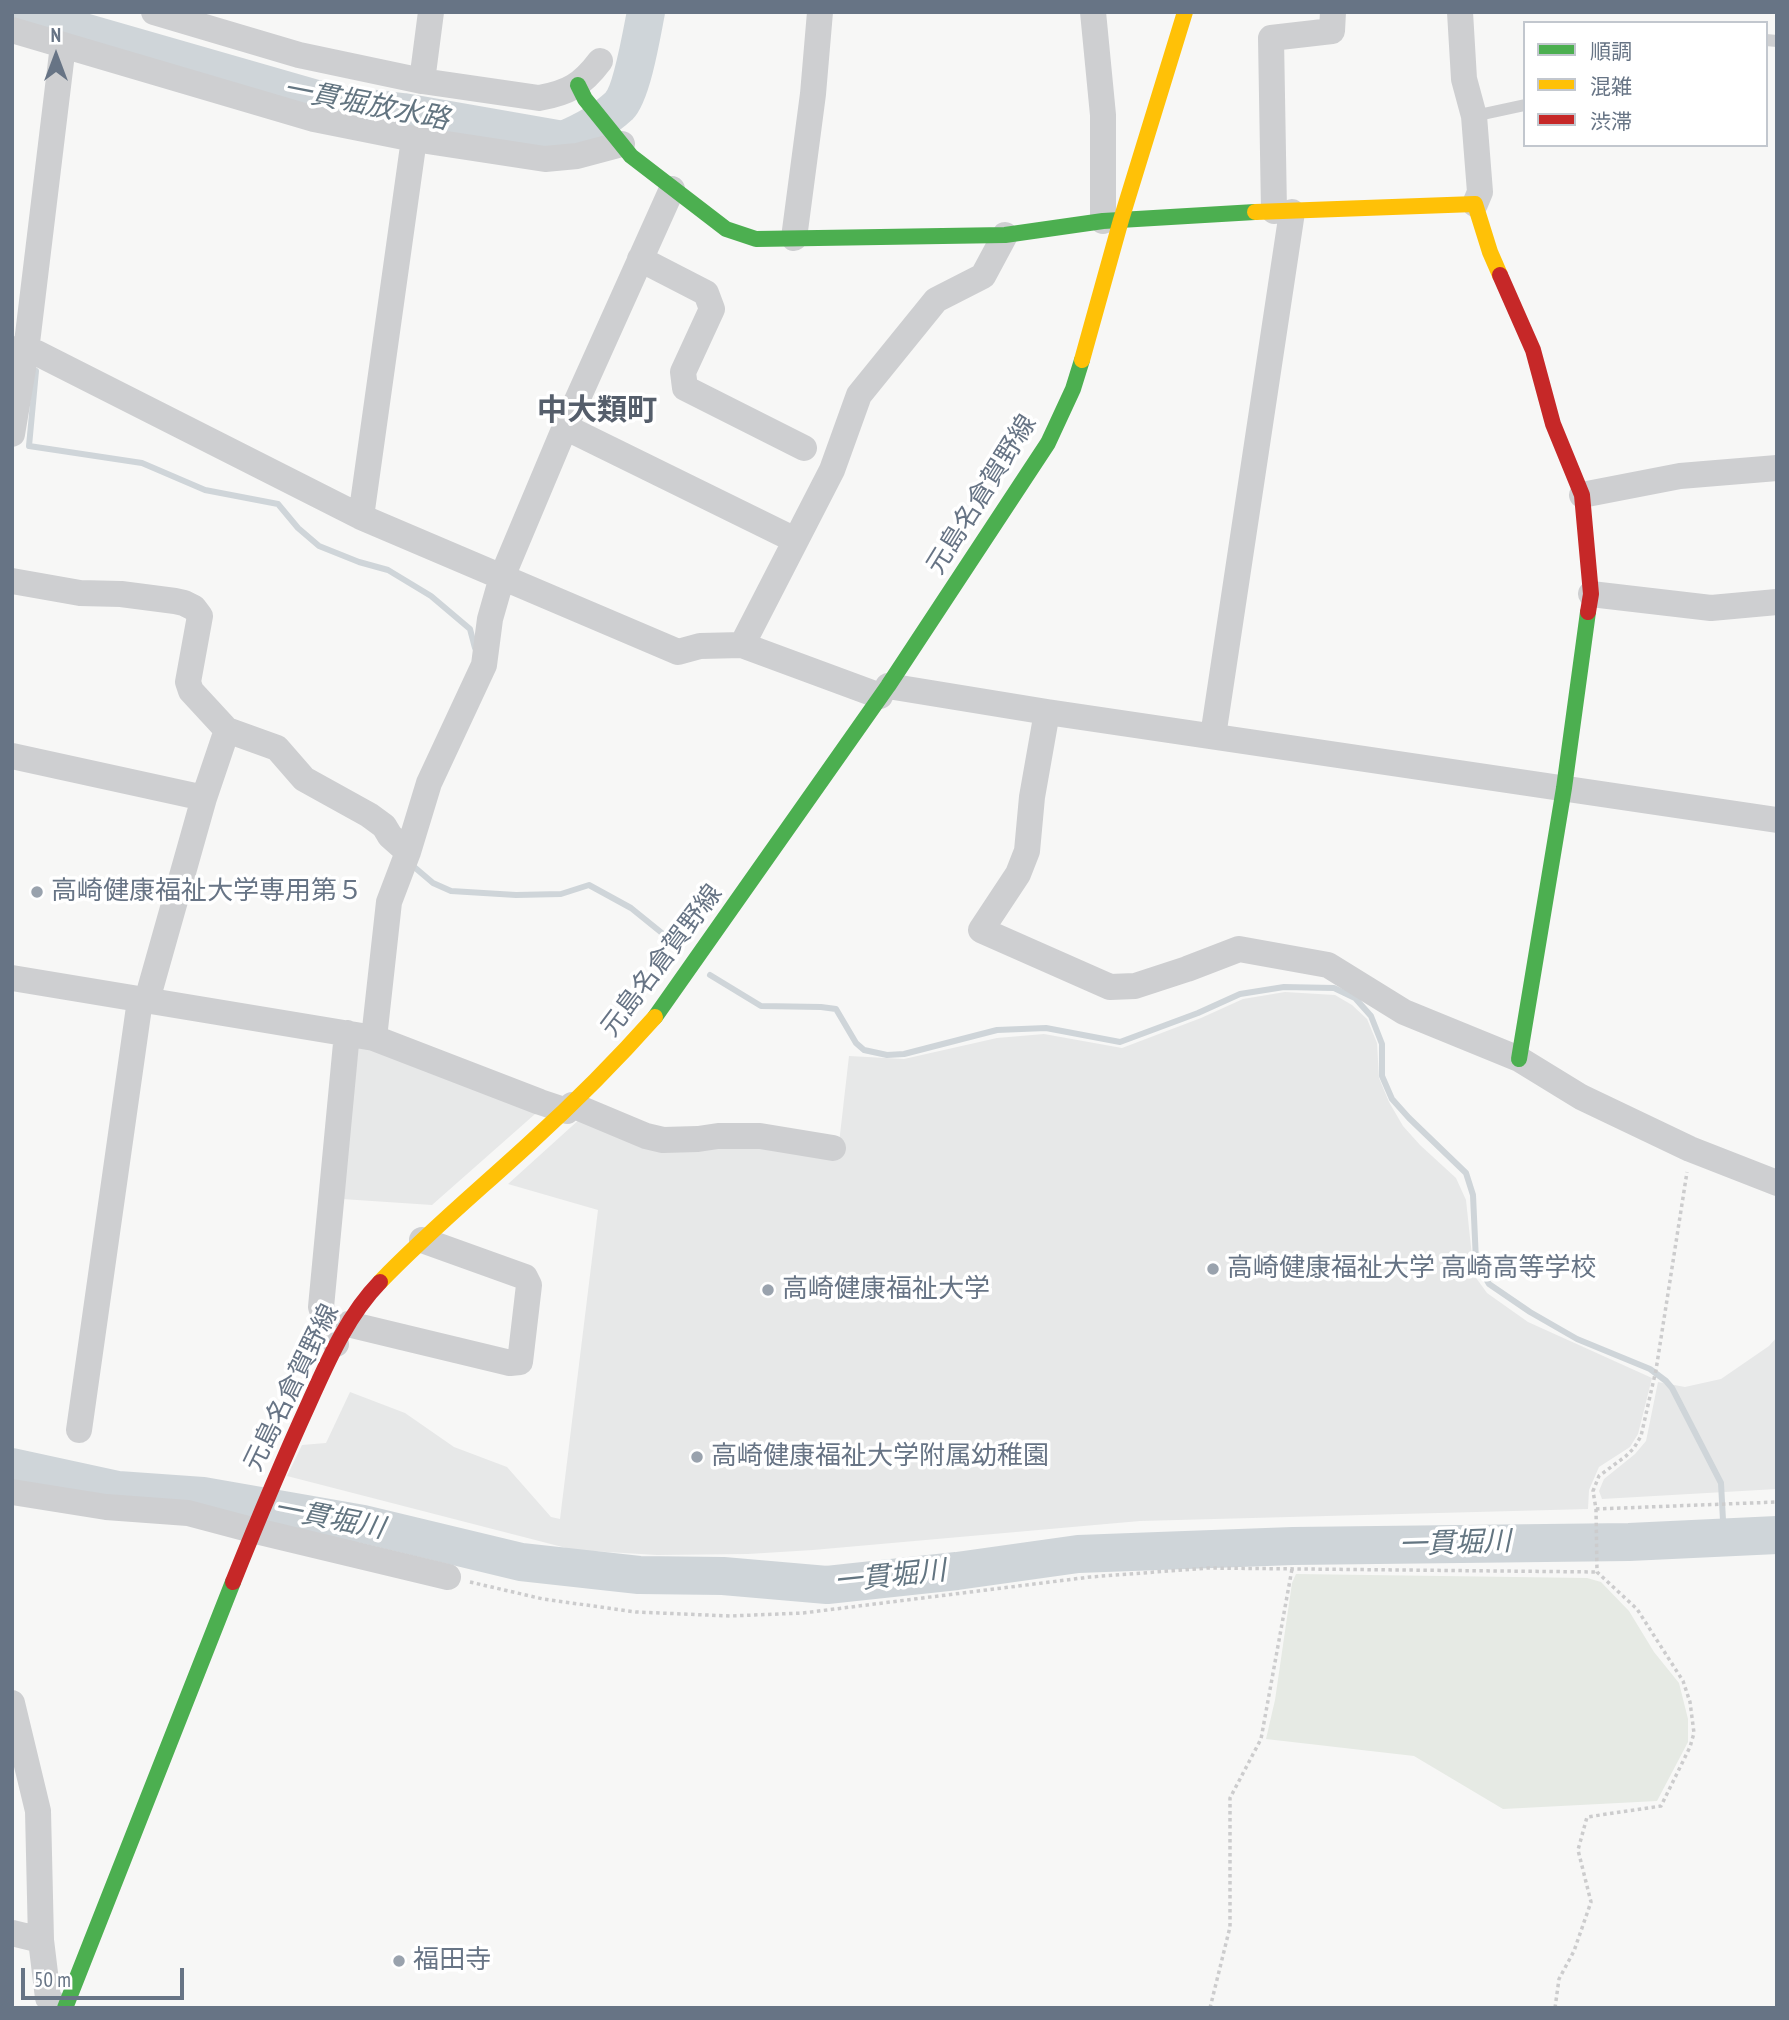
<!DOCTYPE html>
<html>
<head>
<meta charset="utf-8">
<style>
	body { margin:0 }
	#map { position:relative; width:1789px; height:2020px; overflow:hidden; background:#f7f7f6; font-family:"PT Sans Narrow","Noto Sans JP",sans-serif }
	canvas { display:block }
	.frame { position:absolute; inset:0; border:14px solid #677485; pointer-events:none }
	.legend { position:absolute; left:1523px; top:21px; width:245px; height:126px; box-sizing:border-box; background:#fff; border:2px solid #c2c7ce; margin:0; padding:9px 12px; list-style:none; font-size:21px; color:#677485 }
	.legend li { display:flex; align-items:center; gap:14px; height:35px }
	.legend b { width:35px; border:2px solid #c2c7ce }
	.north { position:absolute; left:21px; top:21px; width:70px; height:70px; -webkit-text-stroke:5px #fff; paint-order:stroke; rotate:0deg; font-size:19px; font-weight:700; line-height:28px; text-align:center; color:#677485 }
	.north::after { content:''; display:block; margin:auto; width:24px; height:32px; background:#677485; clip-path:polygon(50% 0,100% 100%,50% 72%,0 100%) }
	.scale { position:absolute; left:21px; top:1968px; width:163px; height:32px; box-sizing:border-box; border:4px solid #677485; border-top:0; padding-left:9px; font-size:21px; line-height:24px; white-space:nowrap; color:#677485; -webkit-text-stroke:5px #fff; paint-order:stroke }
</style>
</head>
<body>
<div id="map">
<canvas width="1789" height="2020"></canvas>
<div class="frame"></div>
<ul class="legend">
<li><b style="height:9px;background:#4caf50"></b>順調</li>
<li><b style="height:9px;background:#ffc107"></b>混雑</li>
<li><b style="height:9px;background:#c62828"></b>渋滞</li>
</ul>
<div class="north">N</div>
<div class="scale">50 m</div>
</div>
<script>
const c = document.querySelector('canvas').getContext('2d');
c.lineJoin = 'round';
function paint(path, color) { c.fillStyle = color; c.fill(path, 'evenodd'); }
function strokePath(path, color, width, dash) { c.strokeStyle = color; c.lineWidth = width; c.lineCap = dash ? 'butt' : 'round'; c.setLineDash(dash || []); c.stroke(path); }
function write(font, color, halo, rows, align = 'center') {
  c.font = font + ' "PT Sans Narrow","Noto Sans JP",sans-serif'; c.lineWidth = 7; c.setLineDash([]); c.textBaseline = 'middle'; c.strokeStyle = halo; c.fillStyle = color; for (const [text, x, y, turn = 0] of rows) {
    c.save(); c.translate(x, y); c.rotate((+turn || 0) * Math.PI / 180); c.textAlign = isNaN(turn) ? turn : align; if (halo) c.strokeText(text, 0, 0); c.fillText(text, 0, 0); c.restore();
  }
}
paint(new Path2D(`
	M1285,992L1335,995L1352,1005L1367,1019L1377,1043L1379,1078L1389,1102L1403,1126L1420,1145L1456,1178L1466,1200L1474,1275L1487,1293L1528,1322L1652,1378L1638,1434L1630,1447L1599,1467L1589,1490L1588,1509L1140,1521L813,1550L748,1554L657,1555L574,1550L287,1476L302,1445L326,1443L350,1392L405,1413L454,1447L507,1467L551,1517L560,1519L598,1210L508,1184L582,1117L697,1143L838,1152L849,1056L904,1059L997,1038L1044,1034L1122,1048L1201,1018L1243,999Z
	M359,1041L543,1107L432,1205L342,1199Z
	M1777,1337V1489L1602,1499L1599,1491L1604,1479L1635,1454L1646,1441L1658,1382L1685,1387L1721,1379L1769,1346Z`), '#e7e8e8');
paint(new Path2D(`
	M1296,1574L1587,1578L1601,1582L1629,1611L1654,1652L1679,1683L1688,1719V1742L1657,1801L1503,1809L1414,1756L1266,1739L1275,1700L1292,1583Z`), '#e6eae4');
strokePath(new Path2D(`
	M36,371L29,446L142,463L205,490L278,504L298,528L319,546L359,562L388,570L431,596L470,629L475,648
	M413,866L433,883L451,891L516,895L561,894L589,885L631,908L678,946
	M710,975L761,1006L821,1007L836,1009L856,1043L864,1050L887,1055L904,1054L997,1030L1046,1028L1120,1042L1198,1013L1240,994L1284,987L1334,988L1355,998L1371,1016L1382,1044V1076L1392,1099L1409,1118L1466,1173L1473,1195L1476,1261L1489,1284L1530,1312L1577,1339L1650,1369L1666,1381L1672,1388L1721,1483L1724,1539`), '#cfd5d9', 6);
strokePath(new Path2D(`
	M14,12L334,104L403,112L563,140C582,132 603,121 619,106C632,93 642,32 646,12
	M12,1467L118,1490L203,1496L363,1524L521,1562L639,1575L723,1576L827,1585L957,1571L1078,1554L1293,1546L1629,1542L1777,1535`), '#cfd5d9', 38);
strokePath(new Path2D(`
	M1596,1509L1777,1502
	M470,1582L543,1599L636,1612L730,1616L803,1613L1090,1577L1208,1568L1597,1572
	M1210,2008L1230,1927V1798L1261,1739L1292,1569
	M1555,2008L1559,1979L1574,1951L1591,1902L1578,1850L1587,1817L1661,1806L1690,1747L1694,1733L1690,1702L1683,1681L1637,1609L1597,1572L1596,1509L1593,1491L1599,1476L1626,1456L1634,1448L1641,1436L1656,1370L1687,1172`), '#cccccd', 3.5, [3.5, 3.5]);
strokePath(new Path2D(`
	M1766,40L1777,41
	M1474,116L1525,105`), '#cecfd1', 12);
strokePath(new Path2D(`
	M154,12L299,55L422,81L539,98C568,93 582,85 600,61
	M1093,12L1103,115V221
	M1460,12L1464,79L1474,116L1480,192L1475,204
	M12,30L314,119L414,139L545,159L577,156L622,144
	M422,81L431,12
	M1274,211L1271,38L1332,31L1333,12
	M794,238L813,94L820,12
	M640,259L706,293L712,309L683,372L685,388L804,448
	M12,349L37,353L361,517L678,652L700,646L742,645L880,696
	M565,427L795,540
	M12,434L26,351L63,45
	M1582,495L1680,476L1777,468
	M361,517L414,139
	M12,581L80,593L121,594L175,601L184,603L194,608L200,616L188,682L191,691L227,730L277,748L304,779L369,815L384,826L390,836L408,852
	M1591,594L1711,608L1777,602
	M742,645L832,470L859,395L936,300L983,276L1005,235
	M888,686L1047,712L1777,820
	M1047,712L1032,797L1027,851L1018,874L981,930L1110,987L1135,986L1187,969L1239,949L1328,965L1404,1012L1519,1059L1581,1097L1690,1149L1777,1183
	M1213,736L1292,212
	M12,756L204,798
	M12,978L374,1038L540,1102L567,1111
	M147,1000L204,798L227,730
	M374,1038L389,902L408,852L429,783L484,665L490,619L502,577L565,427L672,189
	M572,1105L646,1136L663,1140L698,1139L718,1136H760L833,1148
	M348,1324L510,1363L520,1362L529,1285L525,1277L422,1240
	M336,1344L321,1307L347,1033
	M79,1430L140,1000
	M12,1492L106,1507L188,1513L252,1530L448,1577
	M12,1703L38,1811L41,1940L48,1998L58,2008
	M12,1933L41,1940`), '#cecfd1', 26);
strokePath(new Path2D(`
	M578,85L585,99L631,156L726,229L756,239L1005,235L1103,221L1255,212
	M655,1017L888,686L1048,443L1073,389L1082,360
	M1519,1059L1564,788L1588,612
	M65,2008L233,1582`), '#4caf50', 16);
strokePath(new Path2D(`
	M1255,212L1475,204L1490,252L1500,275
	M1082,360L1121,220L1185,12
	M380,1282C427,1233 480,1189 530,1143C574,1103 616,1061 655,1017`), '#ffc107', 16);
strokePath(new Path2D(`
	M1500,275L1533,350L1553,424L1582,495L1591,594L1588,612
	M233,1582C257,1522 282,1462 309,1403C328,1361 347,1316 380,1282`), '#c62828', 16);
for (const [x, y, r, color] of [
	[37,892,7,"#99a2ad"],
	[1213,1269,7,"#99a2ad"],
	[768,1290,7,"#99a2ad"],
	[697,1457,7,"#99a2ad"],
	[399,1961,7,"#99a2ad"]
]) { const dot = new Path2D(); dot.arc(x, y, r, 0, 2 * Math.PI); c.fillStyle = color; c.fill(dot); strokePath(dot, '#fff', 2.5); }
write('26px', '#677485', '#fff', [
	["元島名倉賀野線",982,495,-58],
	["元島名倉賀野線",662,961,-53],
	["元島名倉賀野線",292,1388,-64]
]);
write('26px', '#677485', '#fff', [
	["高崎健康福祉大学専用第５",51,892],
	["高崎健康福祉大学 高崎高等学校",1227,1269],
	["高崎健康福祉大学",782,1290],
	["高崎健康福祉大学附属幼稚園",711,1457],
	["福田寺",413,1961]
], 'left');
write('italic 28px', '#637581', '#fff', [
	["一貫堀放水路",366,105,11],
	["一貫堀川",329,1519,11],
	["一貫堀川",1455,1544,-2],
	["一貫堀川",890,1577,-6]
]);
write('bold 30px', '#555e6b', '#fff', [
	["中大類町",597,411]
]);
</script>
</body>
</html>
